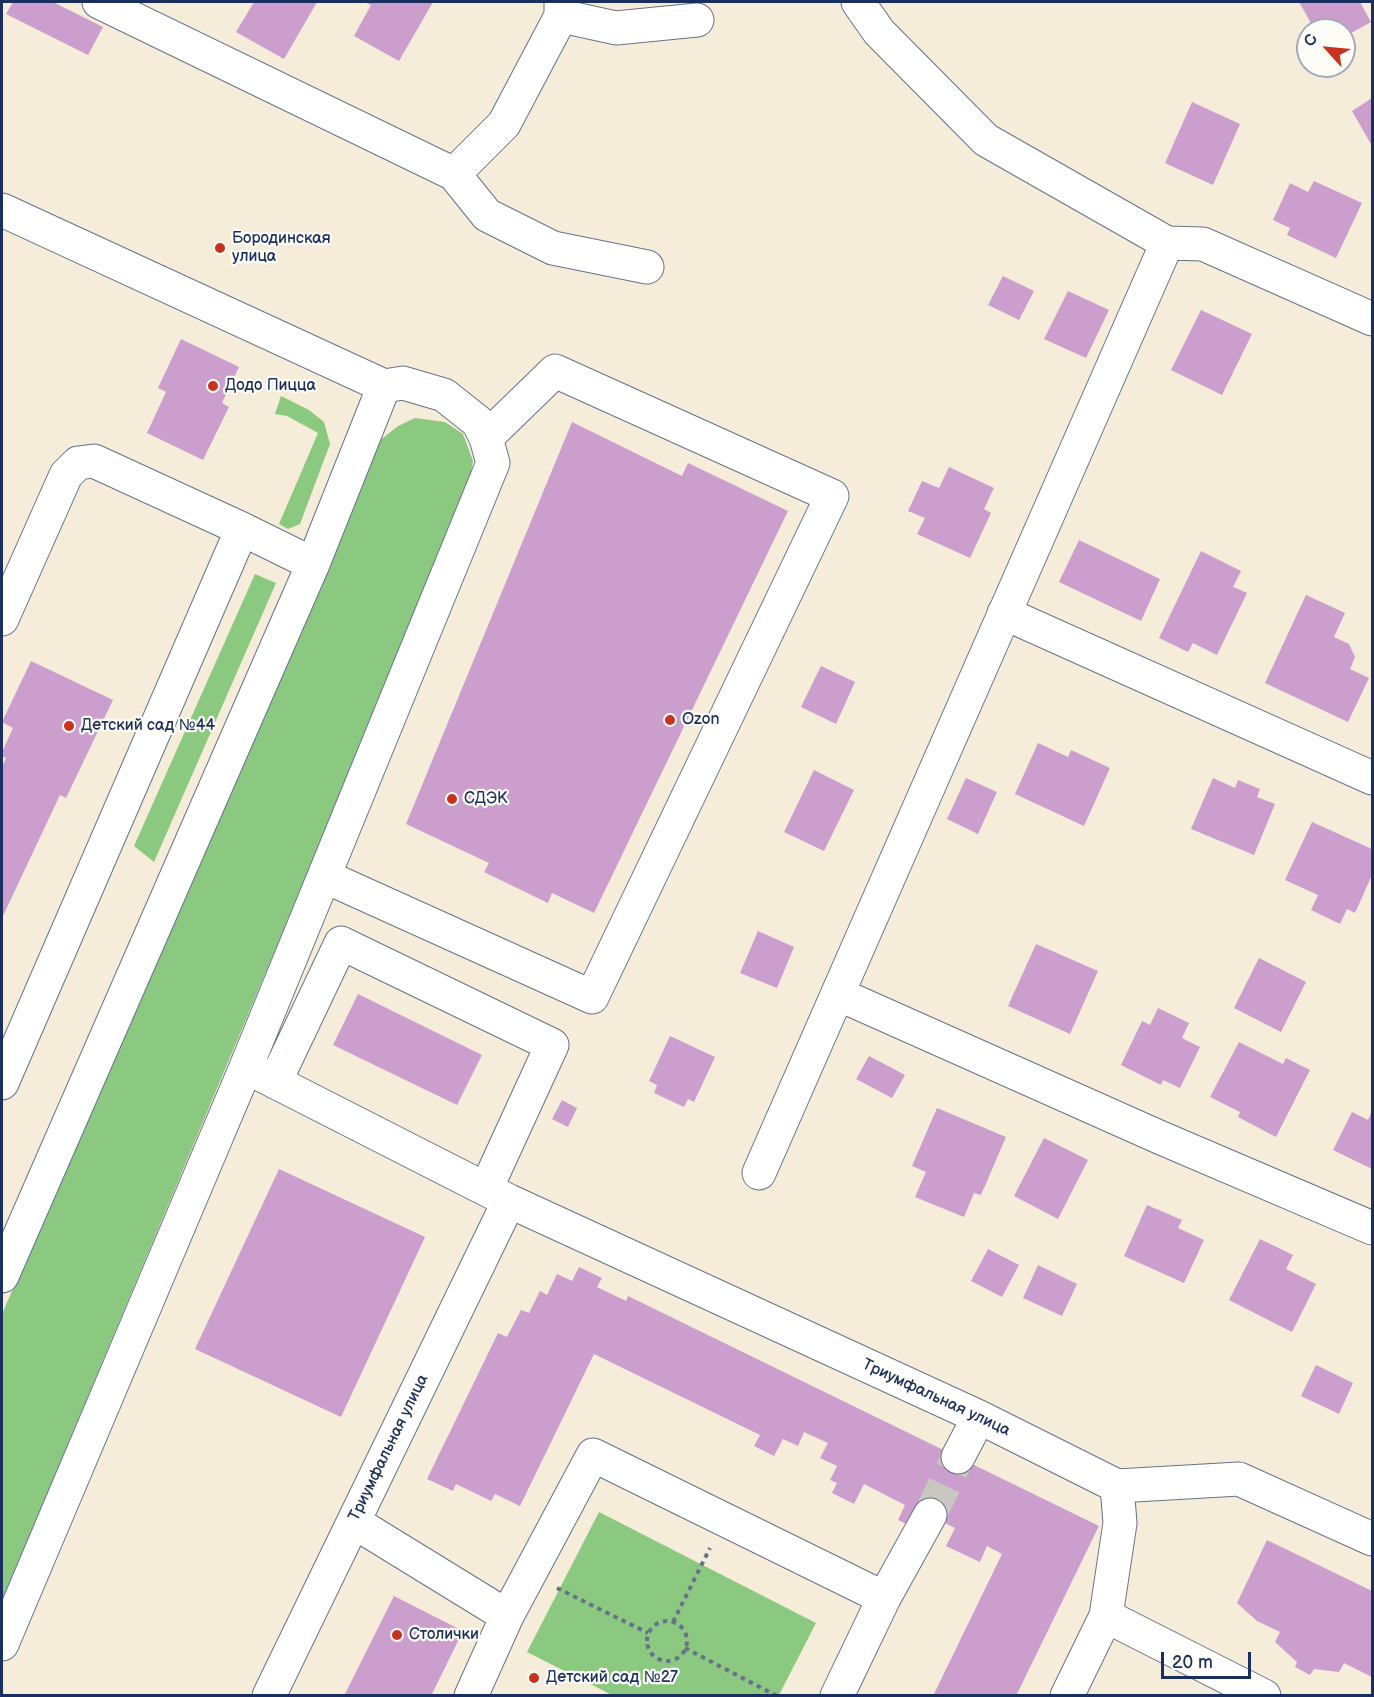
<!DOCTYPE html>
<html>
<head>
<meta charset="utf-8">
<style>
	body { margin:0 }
	#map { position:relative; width:1374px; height:1697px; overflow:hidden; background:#f5edd9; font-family:"Balsamiq Sans",sans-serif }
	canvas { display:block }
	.frame { position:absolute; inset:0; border:3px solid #1b2f5e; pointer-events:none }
	.north { position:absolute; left:1296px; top:18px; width:60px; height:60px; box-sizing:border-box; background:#fdfcf7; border:2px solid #a3aaba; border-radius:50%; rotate:297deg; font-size:16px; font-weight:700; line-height:24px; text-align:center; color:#1b2f5e }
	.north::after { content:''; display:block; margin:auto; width:21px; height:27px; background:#c8321e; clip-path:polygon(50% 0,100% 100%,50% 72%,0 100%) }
	.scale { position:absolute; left:1161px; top:1652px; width:90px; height:27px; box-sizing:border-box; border:3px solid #1b2f5e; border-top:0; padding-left:8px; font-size:18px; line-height:21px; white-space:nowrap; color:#1b2f5e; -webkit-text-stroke:4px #fdfcf7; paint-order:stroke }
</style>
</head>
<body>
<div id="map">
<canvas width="1374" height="1697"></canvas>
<div class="frame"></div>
<div class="north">С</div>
<div class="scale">20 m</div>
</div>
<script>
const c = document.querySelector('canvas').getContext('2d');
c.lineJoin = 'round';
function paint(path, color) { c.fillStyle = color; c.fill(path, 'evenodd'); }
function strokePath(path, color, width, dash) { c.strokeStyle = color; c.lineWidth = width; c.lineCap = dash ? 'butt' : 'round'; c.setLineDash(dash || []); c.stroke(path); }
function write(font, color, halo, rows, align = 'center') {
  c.font = font + ' "Balsamiq Sans",sans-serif'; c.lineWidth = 4.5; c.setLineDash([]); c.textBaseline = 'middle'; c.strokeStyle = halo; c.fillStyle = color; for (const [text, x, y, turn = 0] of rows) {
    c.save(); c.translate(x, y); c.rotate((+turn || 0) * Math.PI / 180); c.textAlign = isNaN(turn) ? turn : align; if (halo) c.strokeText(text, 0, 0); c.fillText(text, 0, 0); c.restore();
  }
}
paint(new Path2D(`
	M281,396L309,410L324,422L330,444L300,524L288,529L279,524L318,433L287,416L275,414Z
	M415,418L445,422L463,434L473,461L468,490L2,1601V1314L379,441L398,426Z
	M255,574L276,583L154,862L134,846Z
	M599,1512L816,1623L779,1695H612L527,1652Z`), '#8cc980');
paint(new Path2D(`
	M13,2H53L103,27L88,55L6,14Z
	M254,2H317L284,59L236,32Z
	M364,2H433L399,61L354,36L371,5Z
	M1299,2H1360L1371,22L1344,37V30H1315Z
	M1372,98V146L1352,111Z
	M1192,102L1240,124L1213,185L1165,163Z
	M1314,181L1362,203L1336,258L1287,235L1290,228L1273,220L1290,183L1308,192Z
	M1003,276L1034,291L1019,320L988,305Z
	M1068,291L1109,310L1086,358L1044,339Z
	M1201,310L1252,334L1222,395L1171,370Z
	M181,339L239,367L222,403L229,407L203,460L147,433L166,392L158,388Z
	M572,422L682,476L688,463L788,511L594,913L552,893L548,903L484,872L489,863L406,824Z
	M949,467L994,488L984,509L991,513L970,558L917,534L925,518L908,511L922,481L939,488Z
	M1079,540L1160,579L1141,621L1059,582Z
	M1201,551L1241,571L1233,587L1247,593L1217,655L1193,643L1188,652L1159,638Z
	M1306,595L1345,613L1334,637L1349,644L1355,657L1350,669L1369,678L1348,722L1265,683Z
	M31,661L113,700L66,798L60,795L2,918V767L6,758L2,756V752L13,728L2,722Z
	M821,666L855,682L836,724L801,707Z
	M1038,743L1068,757L1071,750L1110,768L1084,826L1015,794Z
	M814,770L854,790L824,851L784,832Z
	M966,778L997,792L978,834L947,819Z
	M1213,778L1235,788L1238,780L1260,789L1257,797L1275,804L1254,855L1191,829Z
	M1312,822L1372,849V875L1355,913L1347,909L1340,924L1311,910L1318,895L1285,880Z
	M758,931L794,947L777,988L740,973Z
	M1036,944L1098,971L1070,1034L1008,1006Z
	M1259,958L1306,982L1281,1032L1234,1008Z
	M358,994L482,1055L457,1105L333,1045Z
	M1158,1008L1189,1023L1182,1038L1200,1047L1180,1088L1163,1080L1161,1085L1121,1065L1142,1021L1150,1025Z
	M670,1036L715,1057L694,1102L688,1099L684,1107L654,1093L657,1085L649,1081Z
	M1239,1042L1283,1064L1286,1058L1310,1070L1276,1137L1238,1117L1240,1112L1210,1097Z
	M869,1056L905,1075L892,1098L856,1079Z
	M562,1100L577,1108L568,1127L552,1119Z
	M937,1108L1006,1137L981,1195L974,1193L964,1217L915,1197L926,1172L912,1166Z
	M1372,1111V1169L1333,1150L1352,1112L1368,1120Z
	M1044,1138L1088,1160L1058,1219L1014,1196Z
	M279,1169L425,1237L341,1417L195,1349Z
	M1147,1205L1182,1220L1178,1228L1204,1240L1184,1283L1124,1256Z
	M1260,1239L1293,1255L1286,1269L1316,1284L1292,1332L1229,1300Z
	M988,1249L1019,1265L1002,1297L971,1281Z
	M1038,1265L1077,1284L1062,1316L1023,1298Z
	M579,1267L602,1278L597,1287L626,1301L628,1296L1099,1526L1016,1696H933L1002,1554L987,1546L980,1562L946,1546L955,1528L918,1510L911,1526L898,1520L905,1505L864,1484L854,1504L832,1493L837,1483L830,1480L837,1466L820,1458L828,1443L804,1432L798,1446L783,1439L774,1456L754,1446L760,1435L594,1354L520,1506L495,1494L491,1501L456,1484L453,1491L427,1479L498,1333L507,1337L521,1310L529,1313L540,1291L547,1295L557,1274L572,1281Z
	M1316,1365L1353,1383L1339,1414L1301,1396Z
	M1267,1540L1372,1591V1677L1344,1663L1339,1672L1314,1669L1310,1675L1295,1667L1297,1662L1275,1642L1280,1632L1257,1621L1237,1603Z
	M394,1596L463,1631L431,1696H344Z`), '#cb9ece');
strokePath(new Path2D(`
	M930,1515L958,1457`), '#c9c7c0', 33, [33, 16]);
const minor = new Path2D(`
	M99,2L454,174L504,124L561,16V2
	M858,2L879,32L986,140L1167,243L1203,244L1372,319
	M561,16L616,28L697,20
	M454,174L487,215L553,248L647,267
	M2,210L384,386L403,383L444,395L478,422L486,438L493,463L246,1067L2,1644
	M1004,613L1372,778
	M2,619L66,475L78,463L94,461L242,529L313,564
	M324,876L592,997L832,496L555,371L486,438
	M838,994L1159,1137L1372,1228
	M246,1067L509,1201L979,1417L1117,1486L1239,1479L1372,1539
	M275,1082L341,943L552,1045L486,1189
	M2,1083L242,529
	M759,1173L1167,243
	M2,1276L313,564L384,386
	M958,1457L979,1417
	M354,1522L507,1616
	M884,1598L930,1515
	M1106,1616L1264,1696
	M269,1696L509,1201
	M471,1696L507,1616L593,1455L884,1598L837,1696
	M1067,1696L1106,1616L1120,1523L1117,1486`);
strokePath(minor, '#677289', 35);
strokePath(new Path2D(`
	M557,1588L648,1633
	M647 1641a20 20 0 1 1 40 0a20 20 0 1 1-40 0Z
	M673,1622L710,1548
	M685,1648L777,1696`), '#677289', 4, [4.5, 4.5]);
strokePath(minor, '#fff', 33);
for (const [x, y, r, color] of [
	[220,248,6,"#c8321e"],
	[213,386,6,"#c8321e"],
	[670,720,6,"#c8321e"],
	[69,726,6,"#c8321e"],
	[452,799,6,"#c8321e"],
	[397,1635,6,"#c8321e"],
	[534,1678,6,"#c8321e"]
]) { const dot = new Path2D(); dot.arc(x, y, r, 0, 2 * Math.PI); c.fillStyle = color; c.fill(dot); strokePath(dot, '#fdfcf7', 2); }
write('16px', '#1b2f5e', '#fdfcf7', [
	["Бородинская",232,239],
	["улица",232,257],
	["Додо Пицца",225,386],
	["Ozon",682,720],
	["Детский сад №44",81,726],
	["СДЭК",464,799],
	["Столички",409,1635],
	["Детский сад №27",546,1678]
], 'left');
write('16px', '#1b2f5e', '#fdfcf7', [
	["Триумфальная улица",936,1398,25],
	["Триумфальная улица",389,1448,-64]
]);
</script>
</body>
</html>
